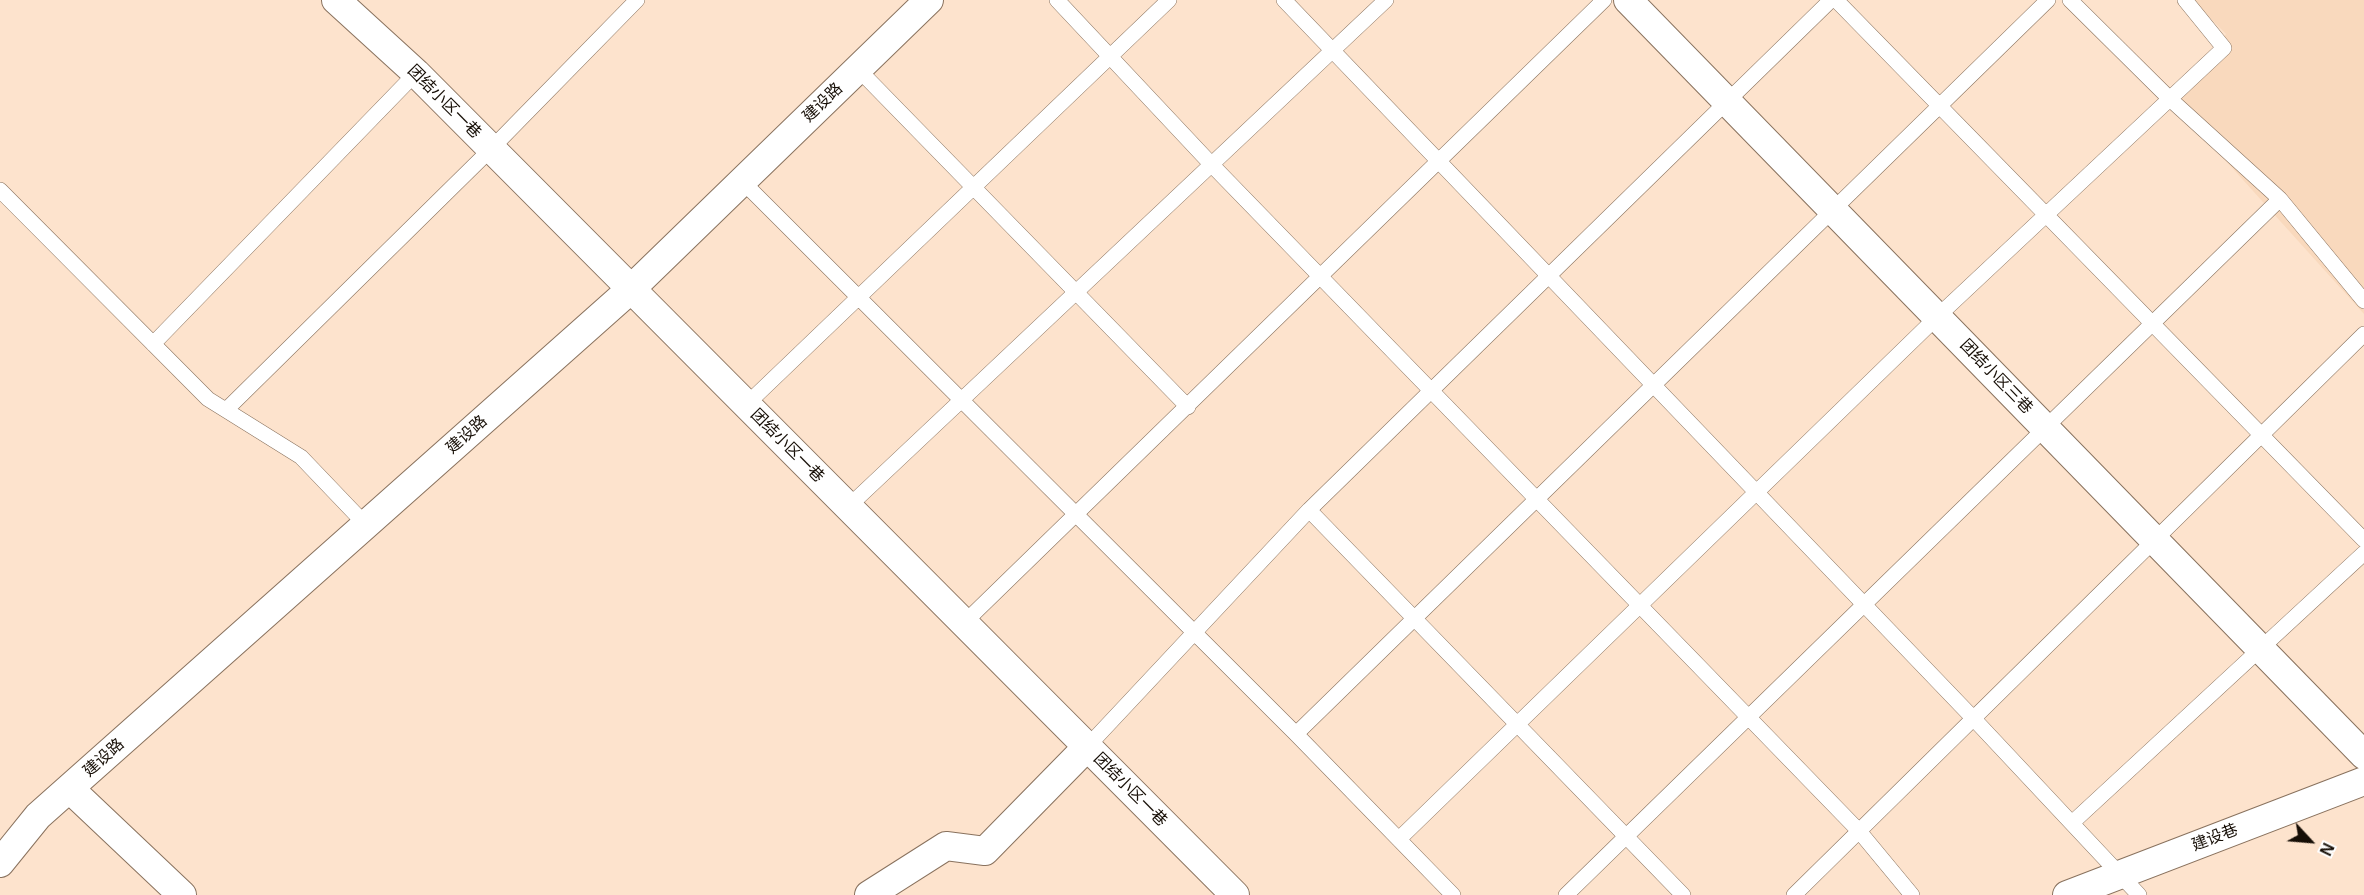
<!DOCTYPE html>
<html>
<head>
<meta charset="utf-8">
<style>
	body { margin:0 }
	#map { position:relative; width:2364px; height:895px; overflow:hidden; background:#fde3cd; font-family:Helvetica,sans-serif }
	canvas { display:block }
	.north { position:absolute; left:2280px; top:811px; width:60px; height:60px; -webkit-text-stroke:4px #fff; paint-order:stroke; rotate:116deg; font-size:16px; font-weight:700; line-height:24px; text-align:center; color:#160e06 }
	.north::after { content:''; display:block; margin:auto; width:21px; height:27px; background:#160e06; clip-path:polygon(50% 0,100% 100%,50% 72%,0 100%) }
</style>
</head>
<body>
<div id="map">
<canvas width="2364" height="895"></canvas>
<div class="north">N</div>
</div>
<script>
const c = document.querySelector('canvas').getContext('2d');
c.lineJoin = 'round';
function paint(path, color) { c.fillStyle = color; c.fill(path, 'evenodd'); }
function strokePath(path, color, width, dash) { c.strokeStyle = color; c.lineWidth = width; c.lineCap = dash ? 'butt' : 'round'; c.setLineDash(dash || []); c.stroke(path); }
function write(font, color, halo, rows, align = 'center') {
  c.font = font + ' Helvetica,"Noto Sans SC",sans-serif'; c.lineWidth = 6; c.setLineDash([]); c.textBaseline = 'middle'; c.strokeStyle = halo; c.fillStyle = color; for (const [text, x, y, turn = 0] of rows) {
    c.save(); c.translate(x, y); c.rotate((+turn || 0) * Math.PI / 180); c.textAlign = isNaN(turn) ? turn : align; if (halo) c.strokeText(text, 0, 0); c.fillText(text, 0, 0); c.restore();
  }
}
paint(new Path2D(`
	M2192,0H2364V314L2170,99L2226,34Z`), '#f9d9bd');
const service = new Path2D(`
	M1057,0L1211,164L1859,831L1912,895
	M1284,0L1973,718L2139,895
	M1836,0L2364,540
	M2070,0L2170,99L2280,199L2364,301
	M858,69L1188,407
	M742,181L1296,734L1453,895
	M0,190L208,399L301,457L366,525
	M153,344L416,73
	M746,405L1169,0
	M226,410L491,149L637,0
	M848,507L1386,0
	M1309,510L1683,895
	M964,623L1604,0
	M1296,734L2048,0
	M1087,747L1309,510L1831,0
	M2073,822L2364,553
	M1399,839L1937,317L2224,48L2185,0
	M1566,895L2280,199
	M1794,895L2364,334`);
const minor = new Path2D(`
	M336,0L416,73L1235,895
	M1628,0L2364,755
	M70,789L182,895
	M0,863L38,816L631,289L929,0
	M869,895L946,846L985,851L1087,747
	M2067,895L2364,781`);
strokePath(service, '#89725e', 16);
strokePath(minor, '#89725e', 30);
strokePath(service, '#fff', 15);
strokePath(minor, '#fff', 28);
write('16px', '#160e06', '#fff', [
	["团结小区一巷",444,102,45],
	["建设路",823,103,-44],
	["团结小区三巷",1996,377,46],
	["建设路",467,435,-42],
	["团结小区一巷",787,446,45],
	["建设路",104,758,-42],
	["团结小区一巷",1130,790,45],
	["建设巷",2215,838,-21]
]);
</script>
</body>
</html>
